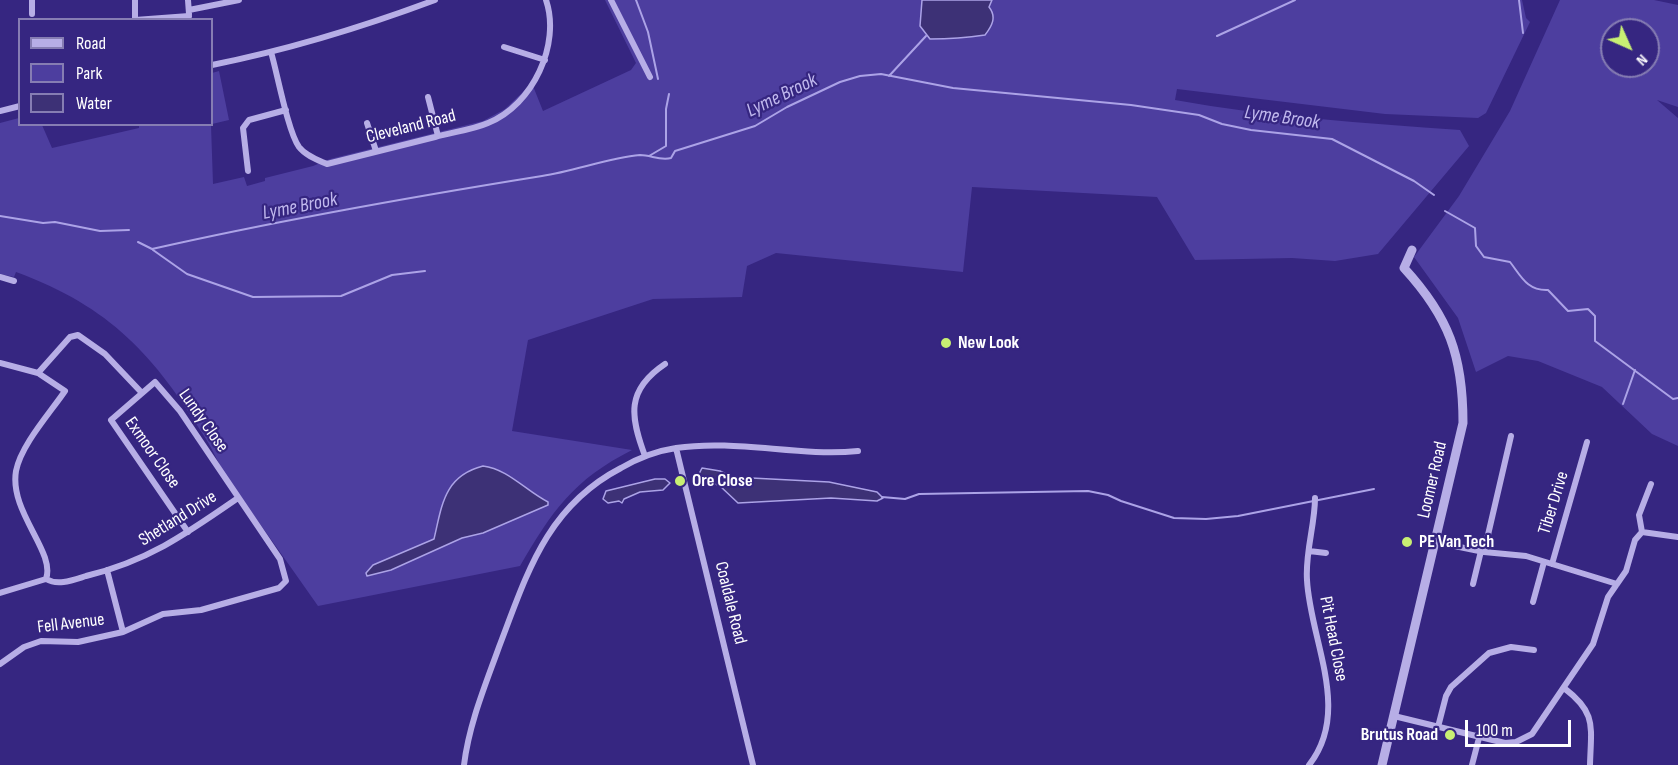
<!DOCTYPE html>
<html>
<head>
<meta charset="utf-8">
<style>
	body { margin:0 }
	#map { position:relative; width:1678px; height:765px; overflow:hidden; background:#362681; font-family:"Sofia Sans Condensed",sans-serif }
	canvas { display:block }
	.legend { position:absolute; left:18px; top:18px; width:195px; height:108px; box-sizing:border-box; background:#362681; border:2px solid #867db3; margin:0; padding:8px 10px; list-style:none; font-size:18px; color:#fff }
	.legend li { display:flex; align-items:center; gap:12px; height:30px }
	.legend b { width:30px; border:2px solid #867db3 }
	.north { position:absolute; left:1600px; top:18px; width:60px; height:60px; box-sizing:border-box; background:#362681; border:2px solid #867db3; border-radius:50%; rotate:135deg; font-size:16px; font-weight:700; line-height:24px; text-align:center; color:#fff }
	.north::after { content:''; display:block; margin:auto; width:21px; height:27px; background:#c8ef73; clip-path:polygon(50% 0,100% 100%,50% 72%,0 100%) }
	.scale { position:absolute; left:1465px; top:720px; width:106px; height:27px; box-sizing:border-box; border:3px solid #fff; border-top:0; padding-left:8px; font-size:18px; line-height:21px; white-space:nowrap; color:#fff; -webkit-text-stroke:4px #362681; paint-order:stroke }
</style>
</head>
<body>
<div id="map">
<canvas width="1678" height="765"></canvas>
<ul class="legend">
<li><b style="height:8px;background:#b7aee6"></b>Road</li>
<li><b style="height:16px;background:#4d3e9f"></b>Park</li>
<li><b style="height:16px;background:#3d3176"></b>Water</li>
</ul>
<div class="north">N</div>
<div class="scale">100 m</div>
</div>
<script>
const c = document.querySelector('canvas').getContext('2d');
c.lineJoin = 'round';
function paint(path, color) { c.fillStyle = color; c.fill(path, 'evenodd'); }
function strokePath(path, color, width, dash) { c.strokeStyle = color; c.lineWidth = width; c.lineCap = dash ? 'butt' : 'round'; c.setLineDash(dash || []); c.stroke(path); }
function write(font, color, halo, rows, align = 'center') {
  c.font = font + ' "Sofia Sans Condensed",sans-serif'; c.lineWidth = 4.5; c.setLineDash([]); c.textBaseline = 'middle'; c.strokeStyle = halo; c.fillStyle = color; for (const [text, x, y, turn = 0] of rows) {
    c.save(); c.translate(x, y); c.rotate((+turn || 0) * Math.PI / 180); c.textAlign = isNaN(turn) ? turn : align; if (halo) c.strokeText(text, 0, 0); c.fillText(text, 0, 0); c.restore();
  }
}
paint(new Path2D(`
	M605,0H1522L1526,18L1530,22L1486,113L1478,118L1385,114L1177,89L1175,100C1270,117 1364,123 1460,130L1469,146L1378,254L1335,261L1292,258L1195,260L1157,197L972,187L963,272L776,253L747,266L742,297L653,299L528,340L512,431L632,450C573,480 552,511 520,566L318,606C288,563 258,521 228,479C220,467 214,452 206,439C154,355 111,307 16,272L14,277L0,274V123L19,118L20,124L42,125L52,148L139,128V125H211L213,184L244,177L247,186L265,181V178L313,166L330,159L483,121L505,109L527,88L533,86L543,111L631,70L636,63Z
	M1560,0H1654L1678,5V107L1657,100L1678,118V446L1652,434L1602,387L1538,361L1508,356L1476,372L1458,318L1414,257L1459,196L1510,111ZM1612,30H1648V66H1612Z
	M219,71L229,120L212,124V73Z`), '#4d3e9f');
const water = new Path2D(`
	M922,0H992L989,7C997,17 992,26 985,35C965,38 949,39 930,39L920,26Z
	M483,466C508,469 526,491 548,502V505L483,533L462,538L391,570L367,576L366,573L373,565L434,539C442,505 444,476 483,466Z
	M702,468L720,471L732,477L829,482L877,492L883,498L877,501L831,498L738,503L720,486L698,476Z
	M655,479H665L670,483L663,490L640,492L624,499L622,503L619,501L608,503L603,499L606,491Z`);
paint(water, '#3d3176');
strokePath(water, '#aca3e7', 1.5);
strokePath(new Path2D(`
	M636,0L648,32L658,79
	M1519,0L1523,33
	M1217,36L1295,0
	M889,76L926,36
	M649,156L666,146V109L669,94
	M1445,211L1475,228L1476,246L1484,257L1510,262C1521,276 1527,291 1548,290L1568,311L1588,309L1595,316V341L1673,399L1678,398
	M0,216L43,223L55,222L100,231L129,230
	M138,242L152,249C281,220 411,197 542,176C575,171 608,158 640,155C651,155 660,161 671,158L675,151L755,126L787,107L840,82L860,76L881,74L953,88L1131,105L1199,115L1222,124L1251,130L1332,139L1414,181L1434,195
	M153,250L187,274L253,297L341,296L392,275L425,271
	M1623,404L1635,370
	M882,497L905,499L919,494L1088,491L1108,495L1121,501L1174,518L1206,519L1238,516L1374,489`), '#aca3e7', 2);
strokePath(new Path2D(`
	M32,0V14
	M135,0V19
	M188,0L189,14
	M611,0L650,77
	M189,10L239,0
	M135,20L189,16
	M504,47L545,60
	M271,52C277,72 288,132 299,147C306,156 318,160 327,164C363,155 399,146 435,137C452,132 472,130 488,123C533,105 561,44 546,0
	M212,65C287,50 363,27 435,0
	M428,97L438,136
	M0,111L20,106
	M367,123L376,151
	M248,171L243,128L249,120L286,110
	M0,277L14,281
	M0,363L38,373L65,391C50,413 21,445 16,471C9,512 56,552 46,579
	M38,373L70,337L78,335L105,354L142,393
	M676,448L753,765
	M645,456C630,416 626,390 665,364
	M1642,532L1678,537
	M1435,542L1484,552L1526,556L1617,584
	M1309,551L1326,553
	M1484,552L1511,436
	M1552,564L1587,442
	M46,579C58,586 73,580 86,576C148,561 186,534 238,498
	M1473,584L1481,551
	M0,593L46,579
	M1533,602L1544,562
	M123,632L163,614L201,610L279,588L286,581L280,559L180,411L155,382L111,420L188,532
	M0,664L24,647L41,641L78,642L123,632L107,570
	M1564,688C1597,713 1591,726 1590,765
	M1394,716L1505,743L1516,742L1532,734L1593,644L1608,597L1626,571L1635,540L1642,532L1639,515L1651,484
	M1438,727L1446,696L1451,687L1489,653L1511,647L1534,650
	M464,765C469,724 485,686 499,647C527,574 546,507 621,468C638,458 656,451 676,448C737,439 798,457 858,451
	M1309,765C1352,711 1310,640 1307,580C1305,552 1315,525 1315,498
	M1472,765L1479,738`), '#b7aee6', 6);
strokePath(new Path2D(`
	M1382,765L1463,423C1463,356 1449,317 1404,268L1412,250`), '#b7aee6', 9);
for (const [x, y, r, color] of [
	[946,343,6,"#c8ef73"],
	[680,481,6,"#c8ef73"],
	[1407,542,6,"#c8ef73"],
	[1450,735,6,"#c8ef73"]
]) { const dot = new Path2D(); dot.arc(x, y, r, 0, 2 * Math.PI); c.fillStyle = color; c.fill(dot); strokePath(dot, '#362681', 2); }
write('18px', '#fff', '#362681', [
	["Cleveland Road",411,127,-14],
	["Lundy Close",203,421,55],
	["Exmoor Close",152,453,55],
	["Loomer Road",1433,480,-77],
	["Tiber Drive",1554,503,-73],
	["Shetland Drive",178,519,-32],
	["Coaldale Road",730,603,76],
	["Fell Avenue",71,624,-7],
	["Pit Head Close",1333,639,79]
]);
write('bold 18px', '#fff', '#362681', [
	["New Look",958,343],
	["Ore Close",692,481],
	["PE Van Tech",1419,542],
	["Brutus Road",1438,735,"right"]
], 'left');
write('italic 20px', '#c1b9ee', '#362681', [
	["Lyme Brook",782,96,-26],
	["Lyme Brook",1282,118,8],
	["Lyme Brook",300,207,-11]
]);
</script>
</body>
</html>
